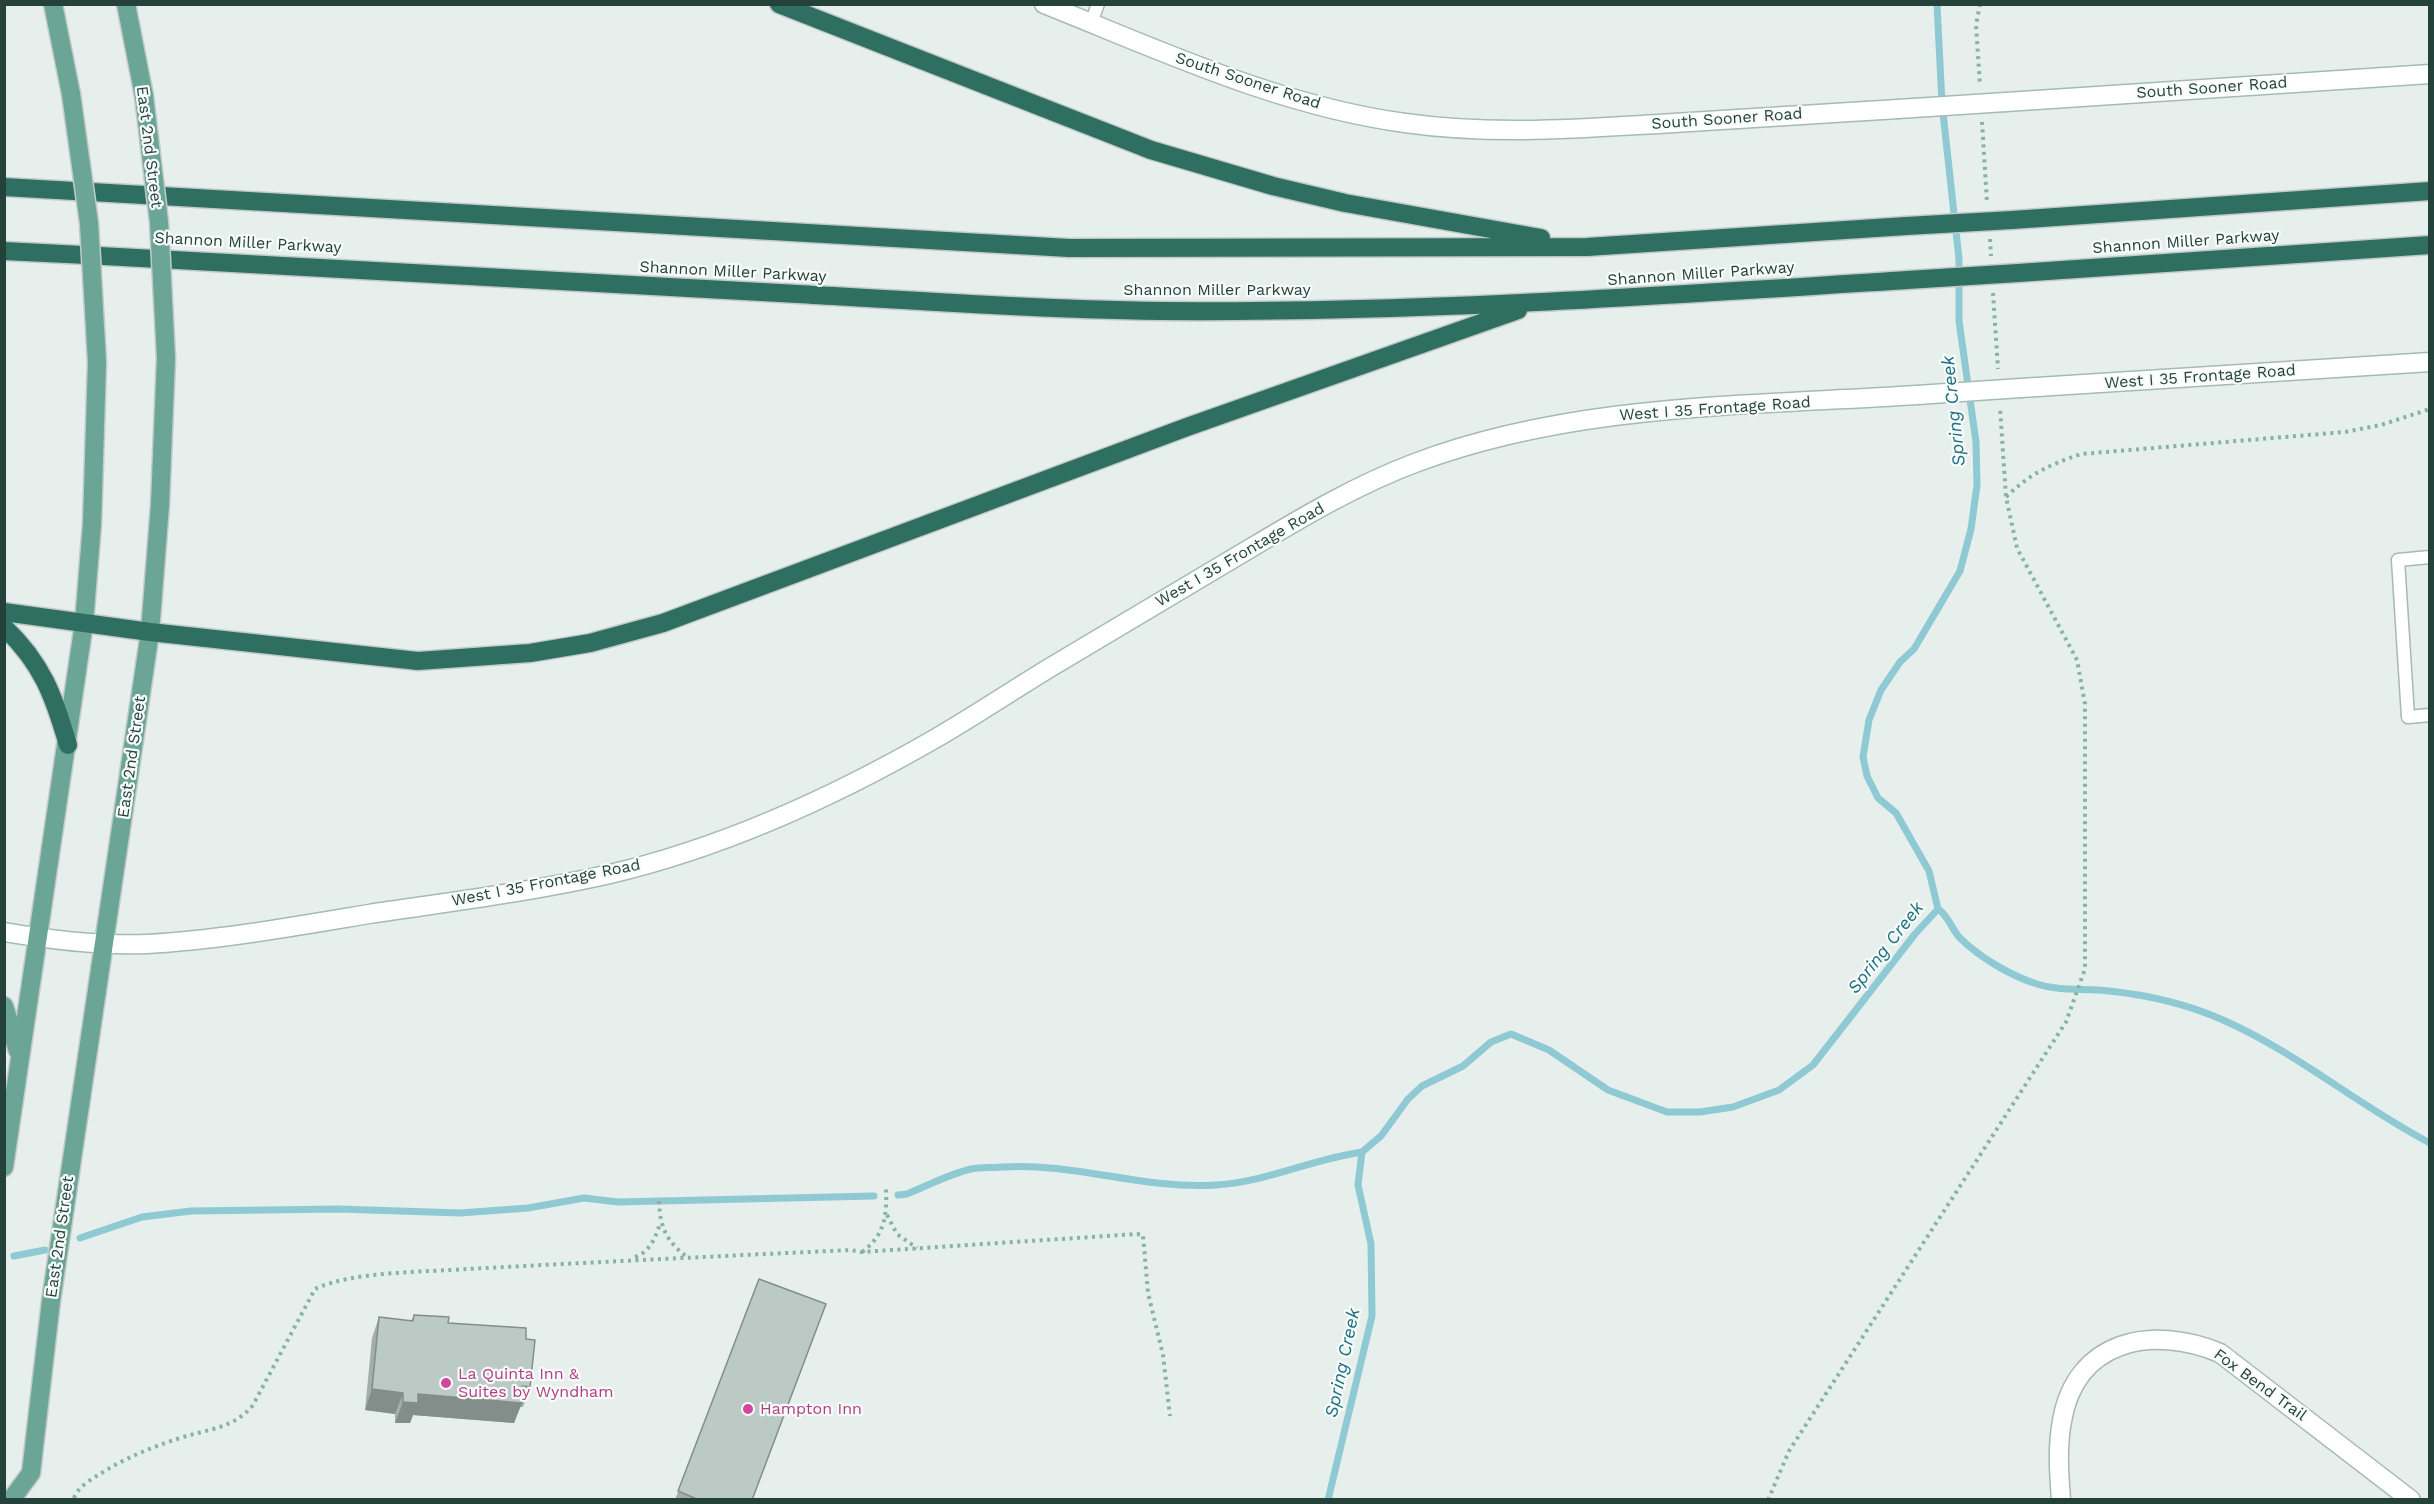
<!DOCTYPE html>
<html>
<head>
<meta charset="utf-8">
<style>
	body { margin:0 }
	#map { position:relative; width:2434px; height:1504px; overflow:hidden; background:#e6efeb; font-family:"Work Sans",sans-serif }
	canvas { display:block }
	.frame { position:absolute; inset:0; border:6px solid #24423a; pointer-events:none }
</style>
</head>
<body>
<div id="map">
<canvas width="2434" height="1504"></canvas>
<div class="frame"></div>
</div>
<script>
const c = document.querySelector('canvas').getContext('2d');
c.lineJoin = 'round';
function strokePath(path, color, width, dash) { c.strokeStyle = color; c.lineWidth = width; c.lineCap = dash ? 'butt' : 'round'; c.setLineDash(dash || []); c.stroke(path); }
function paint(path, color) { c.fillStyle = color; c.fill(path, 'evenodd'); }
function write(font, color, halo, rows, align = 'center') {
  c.font = font + ' "Work Sans",sans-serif'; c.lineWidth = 4.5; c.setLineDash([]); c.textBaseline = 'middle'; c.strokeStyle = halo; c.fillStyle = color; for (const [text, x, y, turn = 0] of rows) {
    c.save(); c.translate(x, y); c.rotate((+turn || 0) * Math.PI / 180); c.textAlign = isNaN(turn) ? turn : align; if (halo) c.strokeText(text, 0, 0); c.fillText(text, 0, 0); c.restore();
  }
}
strokePath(new Path2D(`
	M1937,4L1942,104L1959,259V321L1976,442L1977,485L1971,529L1960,571L1914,649L1900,662L1881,690L1869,720L1863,757L1867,776L1878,798L1896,813L1929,871L1938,909
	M1938,909C1949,916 1951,929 1960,938C1979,957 2011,976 2037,984C2061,992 2085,988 2109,991C2148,995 2187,1004 2223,1020C2296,1052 2359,1106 2430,1143
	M898,1195L907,1194C927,1186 949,1174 971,1169C980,1167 992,1168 1002,1167C1074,1162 1144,1190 1216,1185C1267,1182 1312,1159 1362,1152
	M80,1238L142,1217L191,1211L339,1209L460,1213L528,1208L584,1198L618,1202L874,1196
	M14,1256L45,1250
	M1328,1500L1372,1316L1371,1244L1358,1185L1362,1152L1381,1136L1408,1099L1422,1086L1463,1066L1491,1042L1511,1034L1549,1050L1608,1090L1667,1112H1700L1733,1107L1779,1090L1813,1065L1915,934L1938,909`), '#8ec9d4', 7);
const lane = new Path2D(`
	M1091,23L1098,4
	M2430,557L2398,560L2408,717L2430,715`);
const street = new Path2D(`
	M2061,1500C2059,1473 2057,1447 2062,1421C2076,1339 2153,1325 2220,1353L2411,1500`);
const secondary = new Path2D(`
	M1044,4C1162,51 1279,106 1405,123C1490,135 1573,129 1658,124C1738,119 1818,114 1898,109
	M2006,102L2430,74
	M2021,388L2430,362
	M4,932C51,940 100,946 147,944C219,940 297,926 369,914C449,902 531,892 610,874C725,847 836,796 938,737C976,715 1013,690 1051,667C1112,630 1173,594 1234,558C1293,523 1351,487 1415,463C1574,403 1749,406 1917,395`);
const primary = new Path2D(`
	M53,4L71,94
	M126,4L144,96
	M4,1006L18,1051
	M4,1167L84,623L92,524L97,362
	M11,1500L31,1473L51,1301L150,632L160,505L166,358`);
const highway = new Path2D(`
	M779,4L1151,150L1273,186L1345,203L1541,238
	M4,187L1069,248L1587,247L1906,226
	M2012,220L2430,191
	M4,251C269,264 534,279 798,294C919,301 1040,309 1161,311C1411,313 1659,296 1907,280
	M2018,273L2430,245
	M4,612L150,632L418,661L530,653L590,643L663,623L1187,427L1518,310
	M4,627C42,663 54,696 68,745`);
strokePath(lane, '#a8b8b2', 15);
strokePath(street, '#a8b8b2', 21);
strokePath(secondary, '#a4bbb3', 21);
strokePath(primary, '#c2cac8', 21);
strokePath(highway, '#c2cac8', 21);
strokePath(new Path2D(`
	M1980,4L1976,25L1980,85
	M1982,122L1987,202
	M1990,239L1991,256
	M1993,293L1998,369
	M2006,497C2031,473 2049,465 2081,454L2345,432L2381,425L2430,409
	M659,1201C660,1227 666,1241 687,1257
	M887,1215L897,1234L917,1248
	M862,1252C885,1235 887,1216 886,1188
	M635,1257C650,1252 655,1238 660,1224
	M74,1498C78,1487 90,1480 100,1474C125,1458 152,1447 180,1438C207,1429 234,1429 253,1405L315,1289C352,1271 427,1272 468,1269C596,1262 723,1256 851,1250L861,1252L1137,1234L1143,1235L1148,1293L1163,1355L1170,1416
	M1768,1500L1789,1451L2066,1022L2085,969V704L2077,660L2017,548L2006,497L2000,407`), '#86b3a5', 4, [3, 4.5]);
strokePath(lane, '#fff', 12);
strokePath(street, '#fff', 18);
strokePath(secondary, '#fff', 18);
strokePath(primary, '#6aa596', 18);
strokePath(highway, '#2f6f62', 18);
const secondaryBridge = new Path2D(`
	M1898,109L2006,102
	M1917,395L2021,388`);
const primaryBridge = new Path2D(`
	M71,94L89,223L97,362
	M144,96L159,222L166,358`);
const highwayBridge = new Path2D(`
	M1906,226L2012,220
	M1907,280L2018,273`);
strokePath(secondaryBridge, '#a4bbb3', 21, []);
strokePath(primaryBridge, '#c2cac8', 21, []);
strokePath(highwayBridge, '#c2cac8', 21, []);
strokePath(secondaryBridge, '#fff', 18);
strokePath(primaryBridge, '#6aa596', 18);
strokePath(highwayBridge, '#2f6f62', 18);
paint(new Path2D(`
	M759,1279L752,1500H675Z
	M414,1315L526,1339L530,1387L523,1407H520L514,1423L413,1415L410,1423H395V1414L365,1410L372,1338L379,1317L411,1321Z`), '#a1aea9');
paint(new Path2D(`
	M372,1389L403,1393L395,1414L365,1410Z
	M418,1394L522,1403L514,1423L413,1415L410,1423H395L403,1402Z`), '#838d89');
const building = new Path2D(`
	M759,1279L826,1304L752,1500H699L678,1491Z
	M414,1315L449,1317L448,1323L526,1328V1339L535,1340L530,1387L522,1386V1403L418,1394V1403L403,1402V1393L372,1389L379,1317L413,1321Z`);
paint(building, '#bbcac4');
strokePath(building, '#838d89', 1.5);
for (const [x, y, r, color] of [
	[446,1383,6,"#d1479c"],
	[748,1409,6,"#d1479c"]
]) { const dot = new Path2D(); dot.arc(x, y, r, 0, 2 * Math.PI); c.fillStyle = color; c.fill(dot); strokePath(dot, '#f7fbf9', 2); }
write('16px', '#24423a', '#f7fbf9', [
	["South Sooner Road",1248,81,18],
	["South Sooner Road",2212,88,-4],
	["South Sooner Road",1727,119,-4],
	["East 2nd Street",149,147,83],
	["Shannon Miller Parkway",2186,242,-4],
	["Shannon Miller Parkway",248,243,3],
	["Shannon Miller Parkway",733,272,3],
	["Shannon Miller Parkway",1701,274,-4],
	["Shannon Miller Parkway",1217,290],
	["West I 35 Frontage Road",2200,377,-4],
	["West I 35 Frontage Road",1715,409,-4],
	["West I 35 Frontage Road",1240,555,-30],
	["East 2nd Street",132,757,-82],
	["West I 35 Frontage Road",546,883,-11],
	["East 2nd Street",60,1237,-82],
	["Fox Bend Trail",2260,1385,36]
]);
write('16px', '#b23c85', '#f7fbf9', [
	["La Quinta Inn &",458,1374],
	["Suites by Wyndham",458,1392],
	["Hampton Inn",760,1409]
], 'left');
write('italic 18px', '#1c6f80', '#f7fbf9', [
	["Spring Creek",1954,411,-96],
	["Spring Creek",1886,948,-52],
	["Spring Creek",1343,1363,-78]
]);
</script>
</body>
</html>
